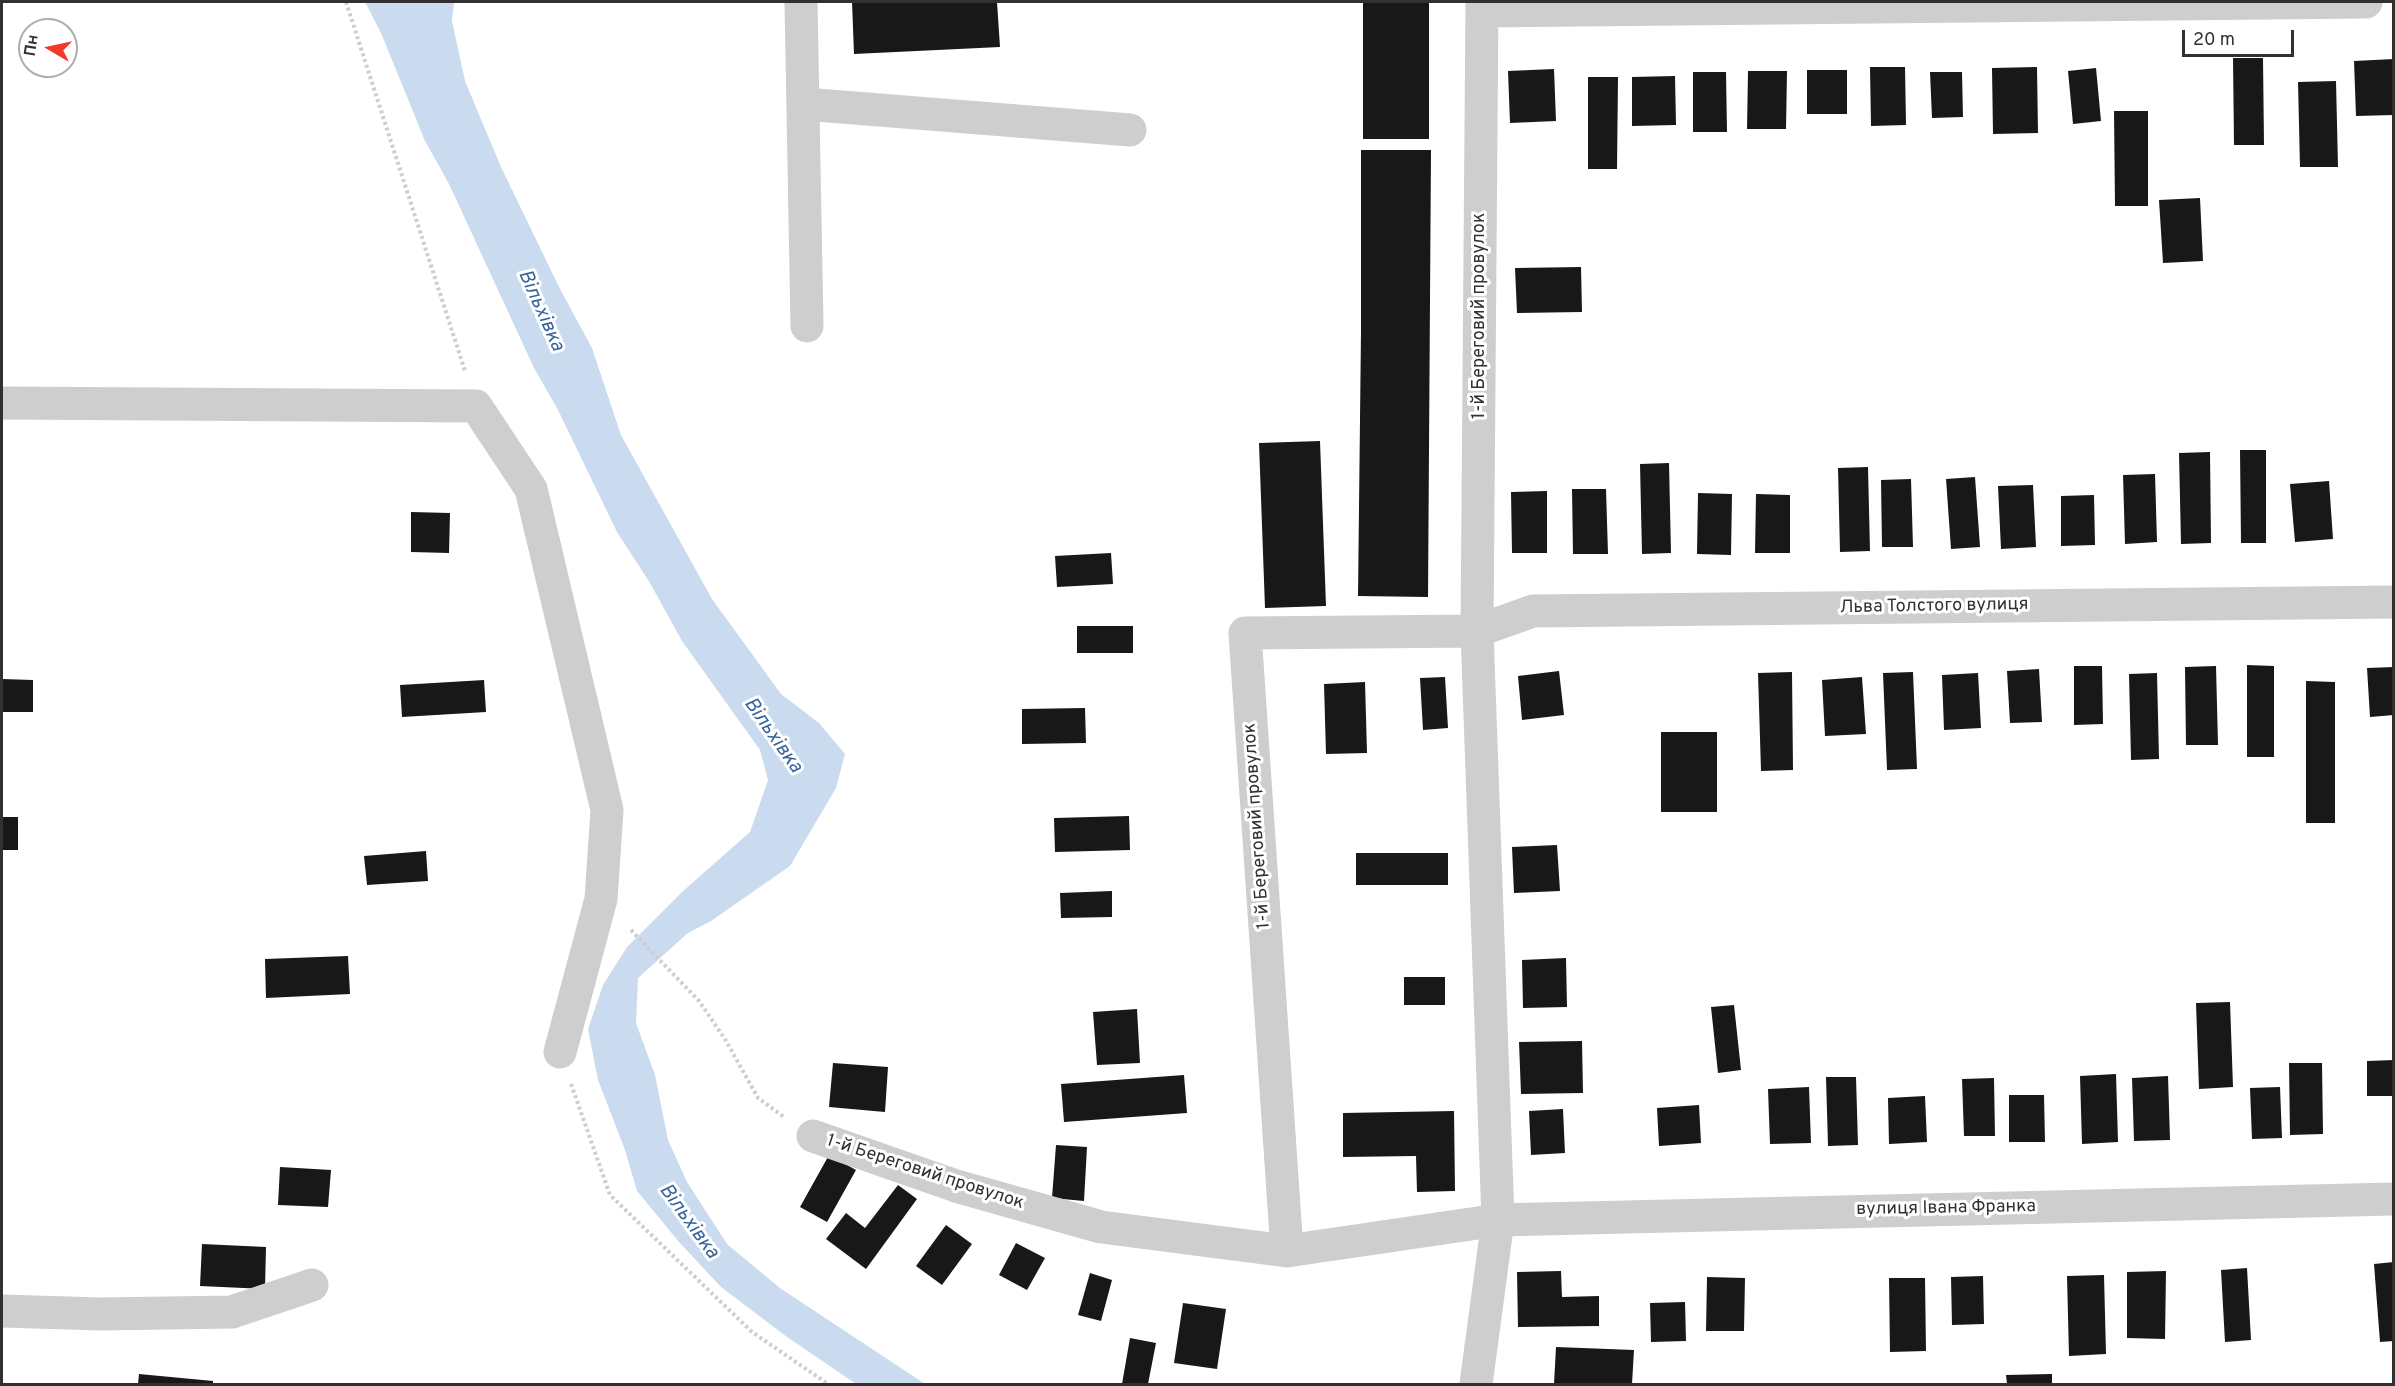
<!DOCTYPE html>
<html>
<head>
<meta charset="utf-8">
<style>
	body { margin:0 }
	#map { position:relative; width:2395px; height:1386px; overflow:hidden; background:#fff; font-family:Overpass,sans-serif }
	canvas { display:block }
	.frame { position:absolute; inset:0; border:3px solid #313131; pointer-events:none }
	.north { position:absolute; left:18px; top:18px; width:60px; height:60px; box-sizing:border-box; background:#fff; border:2px solid #adadad; border-radius:50%; rotate:279deg; font-size:16px; font-weight:700; line-height:24px; text-align:center; color:#313131 }
	.north::after { content:''; display:block; margin:auto; width:21px; height:27px; background:#f13b2a; clip-path:polygon(50% 0,100% 100%,50% 72%,0 100%) }
	.scale { position:absolute; left:2182px; top:30px; width:112px; height:27px; box-sizing:border-box; border:3px solid #313131; border-top:0; padding-left:8px; font-size:18px; line-height:21px; white-space:nowrap; color:#313131; -webkit-text-stroke:4px #fff; paint-order:stroke }
</style>
</head>
<body>
<div id="map">
<canvas width="2395" height="1386"></canvas>
<div class="frame"></div>
<div class="north">Пн</div>
<div class="scale">20 m</div>
</div>
<script>
const c = document.querySelector('canvas').getContext('2d');
c.lineJoin = 'round';
function paint(path, color) { c.fillStyle = color; c.fill(path, 'evenodd'); }
function strokePath(path, color, width, dash) { c.strokeStyle = color; c.lineWidth = width; c.lineCap = dash ? 'butt' : 'round'; c.setLineDash(dash || []); c.stroke(path); }
function write(font, color, halo, rows, align = 'center') {
  c.font = font + ' Overpass,sans-serif'; c.lineWidth = 6; c.setLineDash([]); c.textBaseline = 'middle'; c.strokeStyle = halo; c.fillStyle = color; for (const [text, x, y, turn = 0] of rows) {
    c.save(); c.translate(x, y); c.rotate((+turn || 0) * Math.PI / 180); c.textAlign = isNaN(turn) ? turn : align; if (halo) c.strokeText(text, 0, 0); c.fillText(text, 0, 0); c.restore();
  }
}
paint(new Path2D(`
	M365,2H454L452,21L465,81L501,167L560,289L592,348L621,435L712,599L781,694L819,723L845,754L836,788L790,866L711,921L688,933L638,978L636,1023L655,1075L668,1140L687,1182L727,1244L780,1288L925,1384H856L787,1337L721,1287L679,1242L637,1191L625,1150L598,1080L588,1029L603,985L627,947L682,892L750,832L768,780L760,750L682,641L650,583L617,532L558,410L534,368L449,184L425,141L381,33Z`), '#cadbef');
paint(new Path2D(`
	M852,2H997L1000,47L854,54Z
	M1363,2H1429V139H1363Z
	M2233,58H2263L2264,145H2234Z
	M2394,59V115L2356,116L2354,61Z
	M1870,67H1905L1906,125L1871,126Z
	M2037,67L2038,133L1993,134L1992,68Z
	M2096,68L2101,121L2073,124L2068,71Z
	M1554,69L1556,121L1510,123L1508,71Z
	M1807,70H1847V114H1807Z
	M1748,71H1787L1786,129H1747Z
	M1693,72H1726L1727,132H1693Z
	M1930,72H1962L1963,117L1932,118Z
	M1675,76L1676,125L1632,126V77Z
	M1588,77H1618L1617,169H1588Z
	M2336,81L2338,167H2300L2298,82Z
	M2114,111H2148V206H2115Z
	M1361,150H1431L1428,597L1358,596L1361,331Z
	M2200,198L2203,261L2163,263L2159,200Z
	M1581,267L1582,312L1517,313L1515,268Z
	M1320,441L1326,606L1265,608L1259,443Z
	M2240,450H2266V543H2241Z
	M2210,452L2211,543L2181,544L2179,453Z
	M1669,463L1671,553L1642,554L1640,464Z
	M1868,467L1870,551L1840,552L1838,468Z
	M2155,474L2157,542L2125,544L2123,475Z
	M1975,477L1980,547L1951,549L1946,479Z
	M1911,479L1913,547H1882L1881,480Z
	M2329,481L2333,539L2295,542L2290,484Z
	M2033,485L2036,547L2001,549L1998,486Z
	M1572,489H1606L1608,554H1573Z
	M1547,491V553H1512L1511,492Z
	M1698,493L1732,494L1731,555L1697,554Z
	M1756,494L1790,495V553H1755Z
	M2094,495L2095,545L2061,546V496Z
	M411,512L450,513L449,553L411,552Z
	M1111,553L1113,584L1057,587L1055,556Z
	M1077,626H1133V653H1077Z
	M2247,665L2274,666V757H2247Z
	M2074,666H2102L2103,724L2074,725Z
	M2216,666L2218,745H2186L2185,667Z
	M2394,667V715L2370,717L2367,668Z
	M2039,669L2042,722L2010,723L2007,671Z
	M1559,671L1564,715L1522,720L1518,676Z
	M1792,672L1793,770L1761,771L1758,673Z
	M1913,672L1917,769L1887,770L1883,673Z
	M1978,673L1981,728L1944,730L1942,675Z
	M2157,673L2159,759L2131,760L2129,674Z
	M1445,677L1448,728L1423,730L1420,678Z
	M1862,677L1866,734L1825,736L1822,680Z
	M2,679L33,680V712H2Z
	M484,680L486,712L402,717L400,685Z
	M2306,681L2335,682V823H2306Z
	M1365,682L1367,753L1326,754L1324,684Z
	M1085,708L1086,743L1022,744V709Z
	M1661,732H1717V812H1661Z
	M1129,816L1130,850L1055,852L1054,818Z
	M2,817H18V850H2Z
	M1557,845L1560,891L1514,893L1512,847Z
	M426,851L428,881L367,885L364,856Z
	M1356,853H1448V885H1356Z
	M1112,891V917L1061,918L1060,893Z
	M348,956L350,994L266,998L265,959Z
	M1566,958L1567,1007L1523,1008L1522,960Z
	M1404,977H1445V1005H1404Z
	M2230,1002L2233,1087L2199,1089L2196,1003Z
	M1734,1005L1741,1070L1718,1073L1711,1007Z
	M1137,1009L1140,1063L1097,1065L1093,1012Z
	M1582,1041L1583,1093L1521,1094L1519,1042Z
	M2394,1060V1096H2367V1061Z
	M833,1063L888,1067L885,1112L829,1107Z
	M2289,1063H2322L2323,1134L2290,1135Z
	M2116,1074L2118,1142L2082,1144L2080,1076Z
	M1184,1075L1187,1113L1064,1122L1061,1084Z
	M2168,1076L2170,1140L2134,1141L2132,1078Z
	M1826,1077H1856L1858,1145L1828,1146Z
	M1994,1078L1995,1136H1964L1962,1079Z
	M1809,1087L1811,1143L1770,1144L1768,1089Z
	M2280,1087L2282,1138L2252,1139L2250,1088Z
	M2009,1095H2044L2045,1142H2009Z
	M1925,1096L1927,1142L1889,1144L1888,1098Z
	M1699,1105L1701,1143L1659,1146L1657,1108Z
	M1563,1109L1565,1153L1531,1155L1529,1111Z
	M1454,1111L1455,1191L1417,1192L1416,1156L1343,1157V1113Z
	M1056,1145L1087,1147L1084,1201L1052,1198Z
	M829,1155L856,1170L827,1222L800,1207Z
	M280,1167L331,1170L328,1207L278,1205Z
	M898,1185L917,1199L866,1269L826,1239L846,1213L865,1228Z
	M946,1225L972,1244L942,1285L916,1266Z
	M1016,1243L1045,1258L1027,1290L999,1275Z
	M202,1244L266,1247L265,1289L200,1286Z
	M2394,1262V1341L2380,1342L2374,1264Z
	M2247,1268L2251,1340L2225,1342L2221,1270Z
	M1561,1271L1562,1297L1599,1296V1326L1518,1327L1517,1272Z
	M2166,1271L2165,1339L2127,1338V1272Z
	M1090,1273L1112,1280L1101,1321L1078,1315Z
	M2104,1275L2106,1354L2069,1356L2067,1276Z
	M1983,1276L1984,1324L1952,1325L1951,1277Z
	M1707,1277L1745,1278L1744,1331H1706Z
	M1889,1278H1925L1926,1351L1890,1352Z
	M1685,1302L1686,1341L1651,1342L1650,1303Z
	M1183,1303L1226,1309L1217,1369L1174,1363Z
	M1130,1338L1156,1343L1148,1384H1122Z
	M1556,1347L1634,1350L1632,1384H1554Z
	M139,1374L213,1381V1384H138Z
	M2052,1374V1384H2007L2006,1375Z`), '#181818');
strokePath(new Path2D(`
	M346,2L465,371
	M631,930L699,1001L725,1039L758,1098L784,1117
	M571,1084L610,1195L752,1332L828,1384`), '#cecece', 4, [3, 3]);
strokePath(new Path2D(`
	M801,2L807,326
	M1482,11L2366,2
	M804,104L1130,130
	M2,403L476,406L531,489L607,810L601,899L560,1052
	M2394,602L1533,611L1477,631L1245,633L1287,1251L1498,1220L2394,1199
	M813,1136L956,1186L1101,1227L1287,1251
	M2,1311L101,1314L232,1312L312,1285
	M1476,1384L1498,1220L1477,631L1482,2`), '#cecece', 33);
write('18px', '#313131', '#fff', [
	["1-й Береговий провулок",1480,316,-90],
	["Льва Толстого вулиця",1934,607,-1],
	["1-й Береговий провулок",1258,826,-94],
	["1-й Береговий провулок",925,1173,18],
	["вулиця Івана Франка",1946,1209,-1]
]);
write('italic 20px', '#38649a', '#fff', [
	["Вільхівка",540,311,66],
	["Вільхівка",772,736,55],
	["Вільхівка",688,1222,54]
]);
</script>
</body>
</html>
